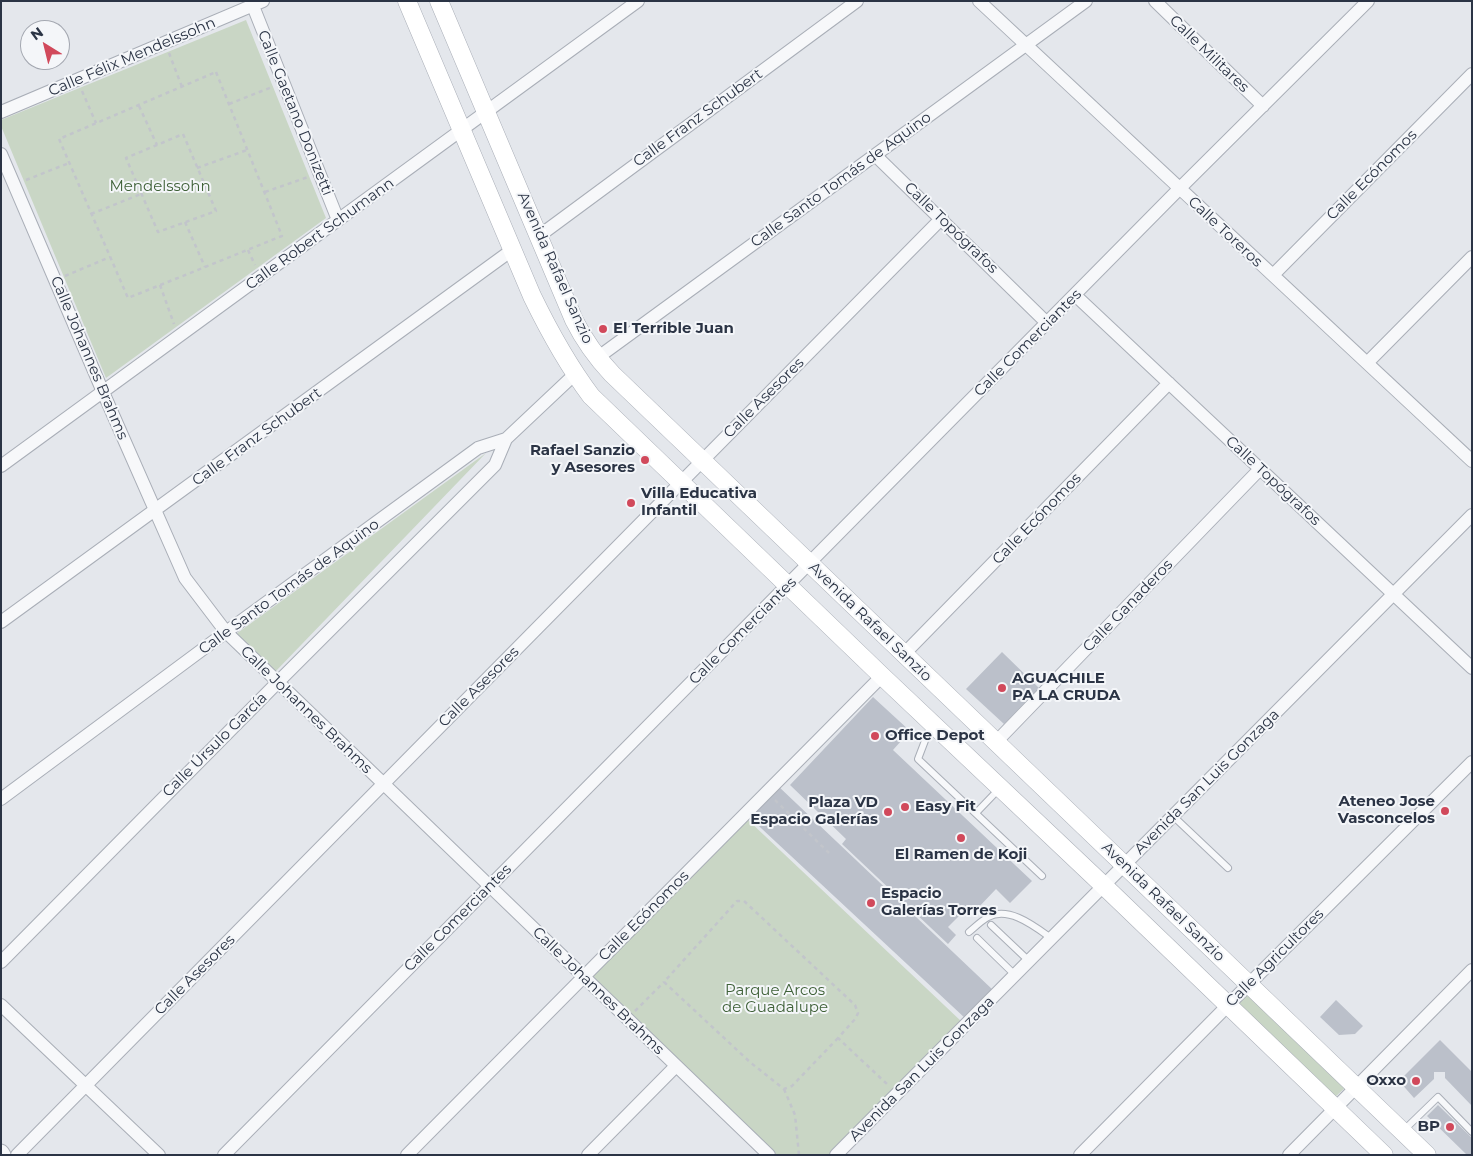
<!DOCTYPE html>
<html>
<head>
<meta charset="utf-8">
<style>
	body { margin:0 }
	#map { position:relative; width:1473px; height:1156px; overflow:hidden; background:#e4e7ec; font-family:Montserrat,sans-serif }
	canvas { display:block }
	.frame { position:absolute; inset:0; border:2px solid #2b3445; pointer-events:none }
	.north { position:absolute; left:20px; top:20px; width:50px; height:50px; box-sizing:border-box; background:#f4f6f9; border:1px solid #a4a8b1; border-radius:50%; rotate:324deg; font-size:14px; font-weight:700; line-height:20px; text-align:center; color:#2b3445 }
	.north::after { content:''; display:block; margin:auto; width:18px; height:22px; background:#d1495b; clip-path:polygon(50% 0,100% 100%,50% 72%,0 100%) }
</style>
</head>
<body>
<div id="map">
<canvas width="1473" height="1156"></canvas>
<div class="frame"></div>
<div class="north">N</div>
</div>
<script>
const c = document.querySelector('canvas').getContext('2d');
c.lineJoin = 'round';
function paint(path, color) { c.fillStyle = color; c.fill(path, 'evenodd'); }
function strokePath(path, color, width, dash) { c.strokeStyle = color; c.lineWidth = width; c.lineCap = dash ? 'butt' : 'round'; c.setLineDash(dash || []); c.stroke(path); }
function write(font, color, halo, rows, align = 'center') {
  c.font = font + ' Montserrat,sans-serif'; c.lineWidth = 4; c.setLineDash([]); c.textBaseline = 'middle'; c.strokeStyle = halo; c.fillStyle = color; for (const [text, x, y, turn = 0] of rows) {
    c.save(); c.translate(x, y); c.rotate((+turn || 0) * Math.PI / 180); c.textAlign = isNaN(turn) ? turn : align; if (halo) c.strokeText(text, 0, 0); c.fillText(text, 0, 0); c.restore();
  }
}
paint(new Path2D(`
	M246,20L326,218L106,378L1,126V120Z
	M486,453L275,672L236,634Z
	M747,819L962,1022L830,1155H777L588,976Z
	M1250,992L1347,1086L1334,1098L1238,1004Z`), '#c9d6c5');
paint(new Path2D(`
	M1002,652L1039,688L1004,724L966,689Z
	M873,697L910,731L893,750L1032,881L1010,903L996,889L977,909L964,911L948,927L956,935L948,944L842,844L846,839L790,785Z
	M777,785L994,991L966,1019L747,815Z
	M1336,1000L1363,1026L1355,1034L1339,1035L1320,1017Z
	M1440,1040L1472,1072V1106L1445,1078V1072H1434V1079L1414,1098L1399,1081Z
	M1438,1105L1472,1138V1155H1467L1427,1116Z`), '#bbc0ca');
const service = new Path2D(`
	M931,725L918,759L1042,876
	M976,813L999,789
	M1173,816L1228,868
	M991,925L1029,961
	M969,932C975,927 981,921 988,917C1009,906 1034,926 1051,938
	M977,938L1015,975
	M1403,1131L1438,1097L1472,1132`);
const minor = new Path2D(`
	M979,1L1472,461
	M1155,1L1263,106
	M253,6L338,220
	M1,112L263,1
	M1,154L103,392L185,578L226,632L769,1155
	M875,155L1047,323
	M539,236L857,1
	M1273,275L1472,74
	M1075,295L1472,668
	M597,358L1086,1
	M1367,363L1472,257
	M1,466L638,1
	M1,622L512,250
	M904,654L1169,383
	M996,742L1260,469
	M1,799L226,632L478,448L506,439L575,374
	M1,962L277,683L495,465L506,439
	M1,1005L159,1155
	M17,1155L942,218
	M224,1155L1179,189L1368,1
	M407,1155L882,676
	M588,1155L676,1066
	M836,1155L1472,515
	M1080,1155L1249,984L1472,762
	M1289,1155L1472,970`);
const tertiary = new Path2D(`
	M1,1152L3,1155`);
const secondary = new Path2D(`
	M407,1L532,296C549,331 567,364 591,396L882,676L1103,885L1384,1155
	M439,1L574,320C584,340 596,357 612,374L1427,1155`);
strokePath(service, '#a9aeb7', 8);
strokePath(minor, '#a9aeb7', 14);
strokePath(tertiary, '#a9aeb7', 17);
strokePath(secondary, '#a9aeb7', 19);
strokePath(new Path2D(`
	M169,53L182,87
	M216,72L282,236L128,298L59,139Z
	M82,91L96,123
	M229,104L272,87
	M139,106L157,145
	M183,134L216,211L158,232L126,158Z
	M197,168L247,150
	M26,180L69,163
	M265,192L308,177
	M91,214L141,194
	M185,222L205,267
	M248,250L255,265
	M65,276L110,257
	M160,285L174,324
	M775,800L829,853
	M635,1011L664,982
	M838,1038L792,1086L784,1089L751,1063L664,982L737,901H744L855,1005L858,1013L856,1018L838,1038L888,1085
	M784,1089L795,1115L799,1155`), '#c2c5cb', 2.5, [4, 4]);
strokePath(service, '#f7f8fa', 6);
strokePath(minor, '#f7f8fa', 12);
strokePath(tertiary, '#f7f8fa', 15);
strokePath(secondary, '#fff', 18);
for (const [x, y, r, color] of [
	[603,329,5,"#d1495b"],
	[645,460,5,"#d1495b"],
	[631,503,5,"#d1495b"],
	[1002,688,5,"#d1495b"],
	[875,736,5,"#d1495b"],
	[905,807,5,"#d1495b"],
	[1445,811,5,"#d1495b"],
	[888,812,5,"#d1495b"],
	[961,838,5,"#d1495b"],
	[871,903,5,"#d1495b"],
	[1416,1081,5,"#d1495b"],
	[1450,1127,5,"#d1495b"]
]) { const dot = new Path2D(); dot.arc(x, y, r, 0, 2 * Math.PI); c.fillStyle = color; c.fill(dot); strokePath(dot, '#f4f6f9', 2); }
write('15px', '#2b3445', '#f4f6f9', [
	["Calle Militares",1209,54,44],
	["Calle Félix Mendelssohn",132,57,-23],
	["Calle Gaetano Donizetti",295,113,68],
	["Calle Franz Schubert",698,118,-36],
	["Calle Ecónomos",1372,175,-45],
	["Calle Santo Tomás de Aquino",841,180,-36],
	["Calle Topógrafos",951,228,44],
	["Calle Toreros",1225,232,43],
	["Calle Robert Schumann",320,234,-36],
	["Avenida Rafael Sanzio",555,268,66],
	["Calle Comerciantes",1028,343,-45],
	["Calle Johannes Brahms",89,358,67],
	["Calle Asesores",764,398,-45],
	["Calle Franz Schubert",257,437,-36],
	["Calle Topógrafos",1273,481,43],
	["Calle Ecónomos",1037,519,-46],
	["Calle Santo Tomás de Aquino",289,587,-36],
	["Calle Ganaderos",1128,606,-46],
	["Avenida Rafael Sanzio",870,622,44],
	["Calle Comerciantes",743,631,-45],
	["Calle Asesores",479,687,-45],
	["Calle Johannes Brahms",306,710,44],
	["Calle Úrsulo García",215,745,-45],
	["Avenida San Luis Gonzaga",1207,782,-45],
	["Avenida Rafael Sanzio",1163,902,44],
	["Calle Ecónomos",644,916,-45],
	["Calle Comerciantes",458,918,-45],
	["Calle Agricultores",1275,958,-45],
	["Calle Asesores",195,975,-45],
	["Calle Johannes Brahms",598,991,44],
	["Avenida San Luis Gonzaga",922,1069,-45]
]);
write('15px', '#3f6138', '#f4f6f9', [
	["Mendelssohn",160,187],
	["Parque Arcos",775,991],
	["de Guadalupe",775,1008]
]);
write('bold 15px', '#2b3445', '#f4f6f9', [
	["El Terrible Juan",613,329],
	["Rafael Sanzio",635,451,"right"],
	["y Asesores",635,468,"right"],
	["Villa Educativa",641,494],
	["Infantil",641,511],
	["AGUACHILE",1012,679],
	["PA LA CRUDA",1012,696],
	["Office Depot",885,736],
	["Ateneo Jose",1435,802,"right"],
	["Vasconcelos",1435,819,"right"],
	["Plaza VD",878,803,"right"],
	["Espacio Galerías",878,820,"right"],
	["Easy Fit",915,807],
	["El Ramen de Koji",961,855,"center"],
	["Espacio",881,894],
	["Galerías Torres",881,911],
	["Oxxo",1406,1081,"right"],
	["BP",1440,1127,"right"]
], 'left');
</script>
</body>
</html>
